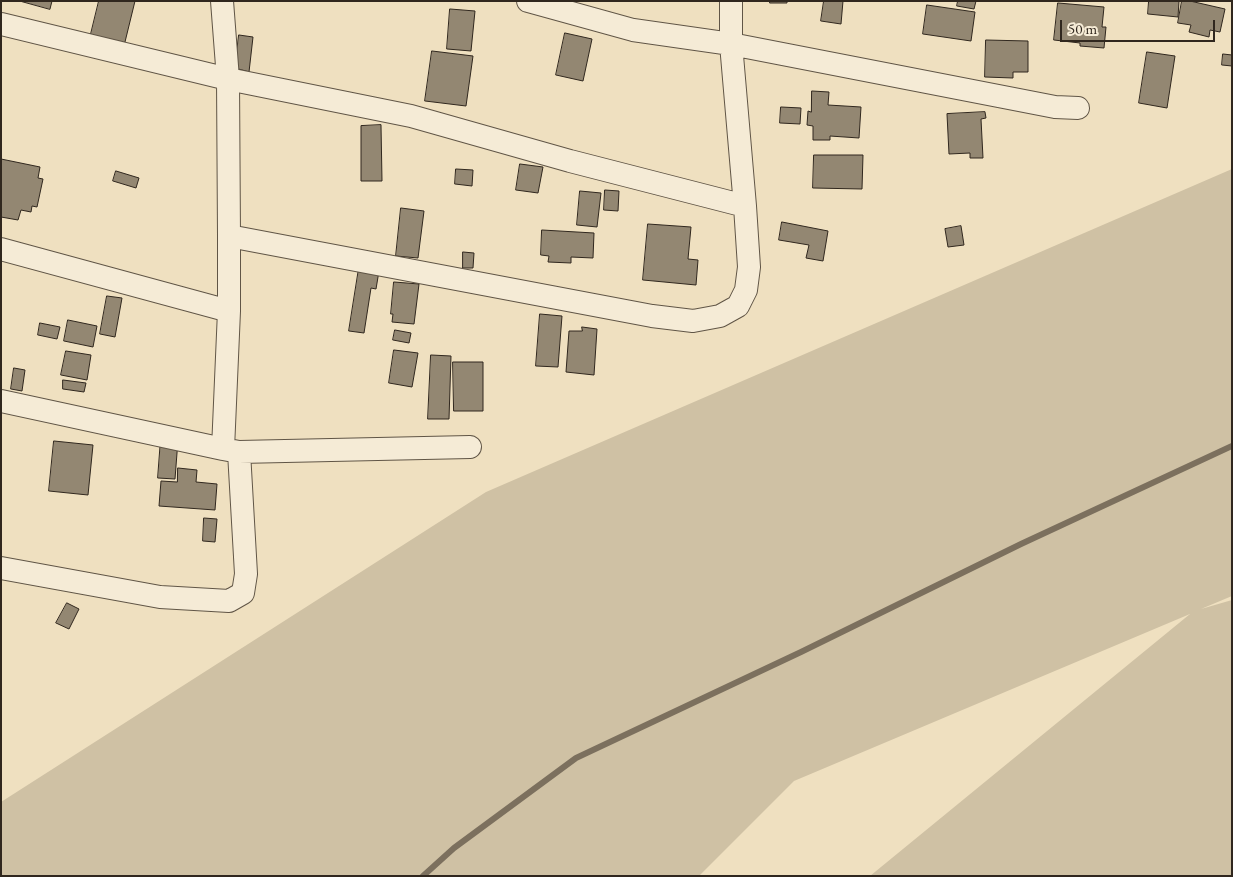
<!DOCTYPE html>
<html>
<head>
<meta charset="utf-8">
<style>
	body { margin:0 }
	#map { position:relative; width:1233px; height:877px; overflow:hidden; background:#efe0c0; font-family:"EB Garamond",serif }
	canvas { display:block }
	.frame { position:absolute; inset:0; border:2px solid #30271e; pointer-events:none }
	.scale { position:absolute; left:1060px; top:20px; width:155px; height:22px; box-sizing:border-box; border:2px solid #30271e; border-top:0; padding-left:6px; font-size:15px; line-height:18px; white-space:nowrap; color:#30271e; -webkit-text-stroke:4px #f5ebd6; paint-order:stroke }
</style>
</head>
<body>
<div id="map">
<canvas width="1233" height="877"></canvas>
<div class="frame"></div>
<div class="scale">50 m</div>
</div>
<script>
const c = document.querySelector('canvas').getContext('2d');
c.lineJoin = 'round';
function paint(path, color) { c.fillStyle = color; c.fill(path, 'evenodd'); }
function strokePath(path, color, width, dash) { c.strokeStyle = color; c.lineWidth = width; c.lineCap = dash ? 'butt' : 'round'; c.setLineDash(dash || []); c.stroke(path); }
paint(new Path2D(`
	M1232,169V596L1201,609L1232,600V876H870L1190,614L794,781L699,876H1V802L486,492Z`), '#cfc1a4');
strokePath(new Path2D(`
	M423,876L454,848L576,758L801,652L1021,544L1232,446`), '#7c705e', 6);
const building = new Path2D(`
	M20,1H52L50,9Z
	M99,1H135L124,46L90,38Z
	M770,1H787V3H770Z
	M824,1H843L841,24L821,21Z
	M958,1H976L974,9L957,6Z
	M1149,1H1179L1178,17L1148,14Z
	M1182,1H1190L1225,9L1220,32L1210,30L1209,37L1189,32L1191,25L1178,23Z
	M1058,3L1104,7L1102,27H1106L1104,48L1080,46V43L1054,40Z
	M927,5L975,12L971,41L923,34Z
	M450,9L475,11L471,51L447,49Z
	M565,33L592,39L583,81L556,75Z
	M239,35L253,37L249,72L235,68Z
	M986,40L1028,41V72H1013V78L985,77Z
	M432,51L473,56L466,106L425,101Z
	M1147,52L1175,56L1167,108L1139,103Z
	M1223,54L1232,55V66L1222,65Z
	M812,91L829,92L828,105L861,107L859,138L830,136V140H813V126L807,125L808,111L811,112Z
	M781,107L801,108L800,124L780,123Z
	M985,112L986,118L981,119L983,158H970V153L949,154L947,114Z
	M381,125L382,181H361V126Z
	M814,155H863L862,189L813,188Z
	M1,159L40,167L38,178L43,179L37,207L32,206L31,212L21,210L18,220L1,217Z
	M520,164L543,167L538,193L516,190Z
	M456,169L473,170L472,186L455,184Z
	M116,171L139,178L136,188L113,181Z
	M605,190L619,191L618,211L604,210Z
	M580,191L601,193L597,227L577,225Z
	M401,208L424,211L418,258L396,256Z
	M782,222L828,231L823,261L806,258L809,245L779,240Z
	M648,224L691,227L688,259L698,260L696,285L643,280Z
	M961,226L964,245L948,247L945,229Z
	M542,230L594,233L593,258L571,257V263L548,262L549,256L541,255Z
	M463,252L474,253L473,268H463Z
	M359,268L379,271L376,289L371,288L364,333L349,331Z
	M394,282L419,284L414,324L392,322L393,314H391Z
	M107,296L122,298L115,337L100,334Z
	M540,314L562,316L558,367L536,366Z
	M68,320L97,326L93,347L64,341Z
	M40,323L60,327L57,339L38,335Z
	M582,327L597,329L594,375L566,372L569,331H582Z
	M395,330L411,333L409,343L393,340Z
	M394,350L418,353L412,387L389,383Z
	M66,351L91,355L87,380L61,375Z
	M431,355L451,356L449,419H428Z
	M453,362H483V411H454Z
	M14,368L25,370L22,391L11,389Z
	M63,380L86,383L84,392L63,389Z
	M161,438L178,440L175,479L158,478Z
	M54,441L93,445L88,495L49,491Z
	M178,468L197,470L196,482L217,484L215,510L159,506L161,481L177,482Z
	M204,518L217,519L215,542L203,541Z
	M67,603L79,609L69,629L56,623Z`);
paint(building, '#938772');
strokePath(building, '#30271e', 1);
const minor = new Path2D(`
	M222,1L228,79L229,236V311L223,449
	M528,1L633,30L731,44L1055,107L1078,108
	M1,24L228,79L411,116L570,161L745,206
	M229,236L652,316L693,321L720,316L738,306L746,290L749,267L745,206L731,44V1
	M1,249L229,311
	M1,401L223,449L239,452L470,447
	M1,568L160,597L229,601L243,593L246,574L239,452`);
strokePath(minor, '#605546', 24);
strokePath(minor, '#f5ebd6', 22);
</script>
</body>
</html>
